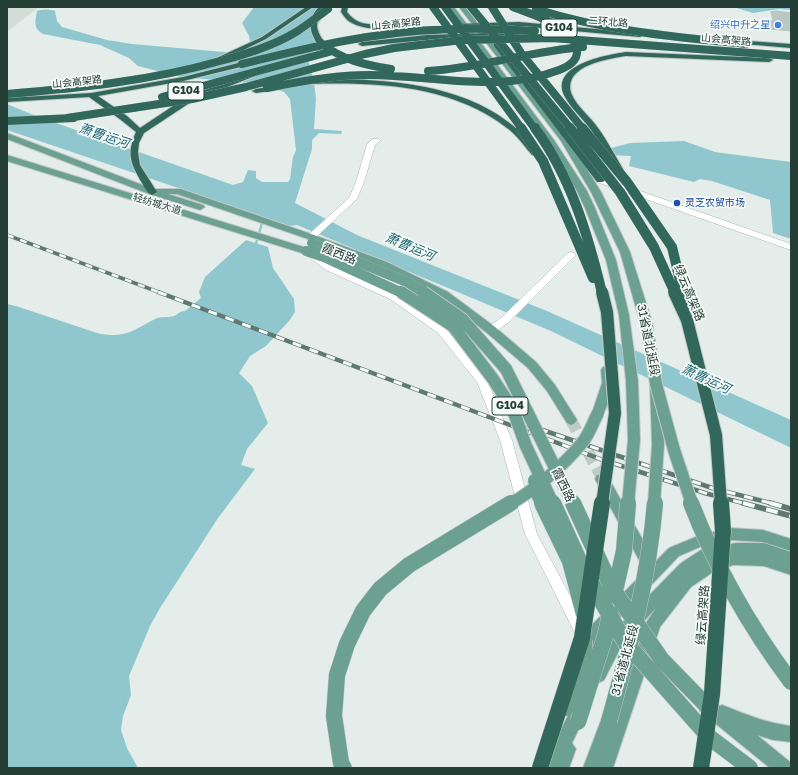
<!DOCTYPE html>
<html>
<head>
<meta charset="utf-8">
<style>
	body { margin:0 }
	#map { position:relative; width:798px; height:775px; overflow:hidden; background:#e4ede9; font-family:"Golos Text",sans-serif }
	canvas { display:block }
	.frame { position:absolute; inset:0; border:8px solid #253e36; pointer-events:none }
</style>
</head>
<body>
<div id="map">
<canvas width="798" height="775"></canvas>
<div class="frame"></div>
</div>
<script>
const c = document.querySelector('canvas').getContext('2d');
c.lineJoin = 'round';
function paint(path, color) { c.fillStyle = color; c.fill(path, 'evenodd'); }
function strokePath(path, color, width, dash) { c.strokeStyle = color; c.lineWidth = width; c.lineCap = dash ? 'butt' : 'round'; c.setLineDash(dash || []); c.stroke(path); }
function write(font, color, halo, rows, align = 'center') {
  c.font = font + ' "Golos Text","Noto Sans SC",sans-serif'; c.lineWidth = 3.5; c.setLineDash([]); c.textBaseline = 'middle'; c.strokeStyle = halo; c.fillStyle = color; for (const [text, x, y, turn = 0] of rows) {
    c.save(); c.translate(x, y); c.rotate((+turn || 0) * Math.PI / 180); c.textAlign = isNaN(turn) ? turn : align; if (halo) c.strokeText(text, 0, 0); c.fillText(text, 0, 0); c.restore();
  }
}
paint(new Path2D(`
	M7,7H39L7,32Z`), '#d3ddd8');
paint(new Path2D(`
	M254,7H321L322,18L316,28L317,39L308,59L314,83L316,98L314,129L342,131L341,134L319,133L312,140V149L295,203L357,235L547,311L791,420V448L551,331L297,225L289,226L262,218L255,214L7,130V104L36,116L233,185L243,182L248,170L256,171V178L262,182H288L290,179L293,157L296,150L290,99L284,92L270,87L252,83L181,77L138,66L129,58L100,45L43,34C33,28 35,22 37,11C42,9 50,9 55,11L57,21L62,27L107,40L132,44L224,52H231L250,43L249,36L242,23Z
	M733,7H791V10L779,9L753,13Z
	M684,141L715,152L791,162V239L773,233L770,200L712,181L700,179L694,182L629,166L631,156L606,155L604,150L630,143Z
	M246,240L268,247L273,268L294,299L295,312L289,321L266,346L250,356L239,373L252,386L268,423L247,449L241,465L255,469L218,518L160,608L150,626L129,676L131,695L123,716L121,730L127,748L138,768H7V304L16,306L97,333C124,339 132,331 155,319C161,316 168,318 174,316C178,314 180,311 185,311L201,298L199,292L205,277Z`), '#90c7ce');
strokePath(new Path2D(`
	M255,247L263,220`), '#90c7ce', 2.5);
const building = new Path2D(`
	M777,11L791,13V31L767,29L765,20L773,21L771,12Z`);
paint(building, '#bac8c2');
strokePath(building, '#b7c6bf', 1);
strokePath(new Path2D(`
	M571,420L601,476`), '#becac5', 12, [12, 6]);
const minor = new Path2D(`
	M373,139H379L380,141L375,145L364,182L357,199L314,239H308L306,237L308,235L349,198L356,182L367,144Z
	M597,178H603L791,244V250L597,182L596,180Z
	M308,249L332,266L396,295L446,329L486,378L512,440L537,534L588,629L590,634L588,639L583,641L578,639L525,534L500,440L477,382L438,333L390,299L326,270L305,254L303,252L305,250Z
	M571,252L574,253L576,255L509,322L495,332H487L486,330L487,328L501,318L568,253Z`);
const major = new Path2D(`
	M448,7H454L554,140L587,191L595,208L616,260L629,315L638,381L640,440L639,443L634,445L629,443L628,440L626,381L619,315L606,260L585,208L577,191L547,143Z
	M459,7H465L569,140L601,192L630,252L652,322L662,384L664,445L663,448L658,450L653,448L652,445L650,384L640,322L620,252L591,192L561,141Z
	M7,133L153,189H181L314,235L387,262L448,292L495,327L536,362L555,385L577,420L575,423L571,425L567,423L547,391L528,368L487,333L440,296L379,266L308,239L177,194H168L203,205L205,207L200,210L149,194L7,139Z
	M7,155L310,249L311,251L306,254L302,253L7,161Z
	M607,366L611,367C619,381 609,400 604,413L602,416L598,418L594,416L592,413L602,383L601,370L603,367Z
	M602,474L607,475L655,562L669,548L698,536L730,528L763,530L791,539V551L763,542L730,540L700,547L679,556L593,646L587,648L581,646L579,641L581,636L646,570L644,569L595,479L597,475Z
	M736,543H764L791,552V575L764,566L733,565L713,572L691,587L660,627L613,768H583L603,715L609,713L614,715L646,623L656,608L622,645L604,680L598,683L592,680L590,675L610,635L681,563L701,550Z
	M706,697L720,706L722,705C745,714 766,723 791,726V742L773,740L757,735L790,762L791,768H770L700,711L698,705L700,699Z
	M579,704L585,706L587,712L572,743L576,749L569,768H541L573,706Z`);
const highway = new Path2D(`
	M306,7H313L266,39L217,63H211L210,61L262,37Z
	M319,7H326C315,21 314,28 325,43L321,45H318C309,31 307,19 319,7Z
	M342,7H348L347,12C365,35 389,17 400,26C392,32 361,29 352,23C347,21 344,16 341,12Z
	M519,22L640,33L643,35L640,37L519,26L455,28L452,26L455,24Z
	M491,33L534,34L537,36L534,38H448L362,46L358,44L362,42L427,35Z
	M734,40L791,44V48L732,43V41Z
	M494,42H500L603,178L605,180L603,182H597L494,46Z
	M626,52L769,58L773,60L769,62L626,56C607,59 561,66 572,95C577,106 588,115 595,124C606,138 614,154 623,169L619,172L616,171C606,156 599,140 588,126C581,117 571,108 565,97C548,65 606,55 626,52Z
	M254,59H257V63L183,81L98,96L127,116L140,128L188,96L248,74H251L255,76L194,100L144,133L139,143L138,152L140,165L157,192L152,195C147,193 145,188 142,183C131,164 126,154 136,132L121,120L89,97L7,102V98L91,93L183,77Z
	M335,79C409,80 492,89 539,153L538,155H532C524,146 517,135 507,128C451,85 378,82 310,84L306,82L310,80Z
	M280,85H283V89L256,93L252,91L256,89Z`);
strokePath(minor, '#a7b5b0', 1);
strokePath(major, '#c2c9c7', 2);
strokePath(highway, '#c2c9c7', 2);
paint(minor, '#fff');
paint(major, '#6ca091');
paint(highway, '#32685b');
const railFar2 = new Path2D(`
	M7,235L161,293`);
const railFar1 = new Path2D(`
	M158,292L600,459L708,494L747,504
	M522,423L712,488L774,504`);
const rail = new Path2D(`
	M743,503L791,516
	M770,503L791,509`);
strokePath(railFar2, '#5f7971', 3.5);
strokePath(railFar1, '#5f7971', 4.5);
strokePath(rail, '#5f7971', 5.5);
strokePath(railFar2, '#f5f9f7', 2.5, [7]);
strokePath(railFar1, '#f5f9f7', 3, [9]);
strokePath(rail, '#f5f9f7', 4, [12]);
const majorBridgeFar2 = new Path2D(`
	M312,243L409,283L424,293
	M306,251L324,257L402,293`);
const majorBridgeFar1 = new Path2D(`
	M401,292L453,326L493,379L513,410L526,446L553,504
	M423,292L462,319L506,369L573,504
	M656,384L674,450L692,504
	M534,480L538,496L542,504
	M510,504C536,489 563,466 582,443C589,435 593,422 598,413
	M628,504L634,440
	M654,504L658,445`);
const majorBridge = new Path2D(`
	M542,503L570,561L584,614
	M553,503L582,567L625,642L709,737L750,768
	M573,503L612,588L662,660L706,705
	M691,503C716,568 750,627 791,682
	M614,595L624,551L628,503
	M566,708L585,662L584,640
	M609,721C629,649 649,578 655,503
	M578,722L606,633L610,613
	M344,768L341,763L334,716L337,675L347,644L363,611L380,589L409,565L511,503`);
const highwayBridgeFar3 = new Path2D(`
	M433,7L522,129
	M445,7L535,129
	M471,7L571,129
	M492,7L521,53L583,129
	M536,9C605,31 675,37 746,44
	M321,43C342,60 365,65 391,69
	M242,64C284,54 325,43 367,37C423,28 479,27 535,31
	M428,71C480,68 531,51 583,47
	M267,88C301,81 335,75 369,75C433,75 497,94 559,70C567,67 577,62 577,52C575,26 533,15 513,7
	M7,94C79,88 150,81 220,61C246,54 273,46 296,32C307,25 317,17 328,9
	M162,97L329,52
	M67,118L192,99L246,87L365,54L394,48L462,40L552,38L791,56
	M7,121L74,118`);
const highwayBridgeFar2 = new Path2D(`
	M521,128L543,161L593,278
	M535,128C571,177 588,235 602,293
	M570,128L620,192L654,247L675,293
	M582,128L627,182L672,247L683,293`);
const highwayBridgeFar1 = new Path2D(`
	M674,292L687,320L716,435L721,504
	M682,292L685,304
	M602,504L615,413L607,312L602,292`);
const highwayBridge = new Path2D(`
	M540,768L582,638L602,503
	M701,768L712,694L723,531L721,503`);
strokePath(majorBridgeFar2, '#c2c9c7', 10, []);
strokePath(majorBridgeFar1, '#c2c9c7', 14, []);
strokePath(majorBridge, '#c2c9c7', 17, []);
strokePath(highwayBridgeFar3, '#c2c9c7', 8, []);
strokePath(highwayBridgeFar2, '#c2c9c7', 10, []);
strokePath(highwayBridgeFar1, '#c2c9c7', 14, []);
strokePath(highwayBridge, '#c2c9c7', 17, []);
strokePath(majorBridgeFar2, '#6ca091', 10);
strokePath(majorBridgeFar1, '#6ca091', 12);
strokePath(majorBridge, '#6ca091', 16);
strokePath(highwayBridgeFar3, '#32685b', 8);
strokePath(highwayBridgeFar2, '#32685b', 10);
strokePath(highwayBridgeFar1, '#32685b', 12);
strokePath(highwayBridge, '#32685b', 16);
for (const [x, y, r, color] of [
	[778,25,4,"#3f7fe0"],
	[677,203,4,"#1a4fb4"]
]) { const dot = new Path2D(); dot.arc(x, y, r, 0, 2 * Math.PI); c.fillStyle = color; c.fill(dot); strokePath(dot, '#f5f9f7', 1.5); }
write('10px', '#253e36', '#f5f9f7', [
	["二环北路",608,22,5],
	["山会高架路",396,24,-6],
	["山会高架路",726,40,5],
	["山会高架路",77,82,-6],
	["轻纺城大道",157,204,17]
]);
write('10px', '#366cbe', '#f5f9f7', [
	["绍兴中升之星",770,25]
], 'right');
write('10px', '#164399', '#f5f9f7', [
	["灵芝农贸市场",685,203]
], 'left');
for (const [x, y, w] of [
	[559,28,36],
	[186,91,36],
	[510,406,36]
]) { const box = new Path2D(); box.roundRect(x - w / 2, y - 9, w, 18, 3); c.fillStyle = '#f5f9f7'; c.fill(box); strokePath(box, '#253e36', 1); }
write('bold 11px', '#253e36', null, [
	["G104",559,28],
	["G104",186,91],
	["G104",510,406]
]);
write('12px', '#253e36', '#f5f9f7', [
	["霞西路",339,254,22],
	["绿云高架路",689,293,67],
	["31省道北延段",648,340,79],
	["霞西路",563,485,64],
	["绿云高架路",703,615,-86],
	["31省道北延段",625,660,-75]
]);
write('italic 13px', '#226b77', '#f5f9f7', [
	["萧曹运河",104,136,19],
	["萧曹运河",410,247,23],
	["萧曹运河",706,379,25]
]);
</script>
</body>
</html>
